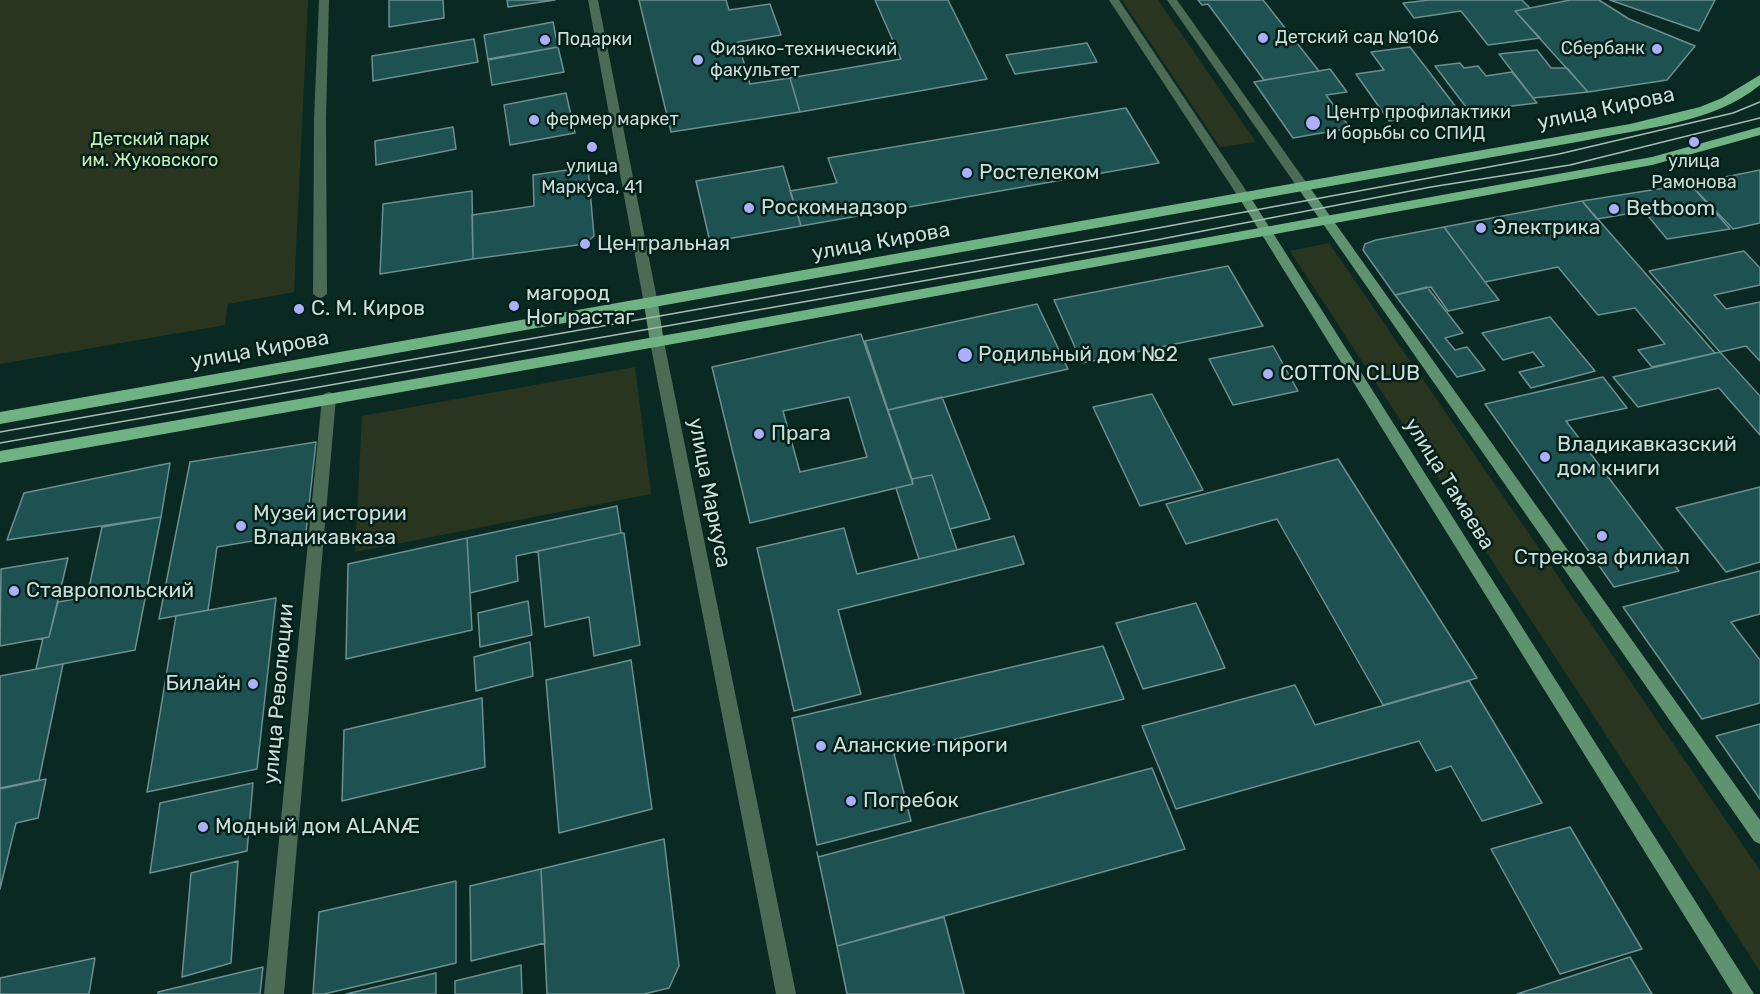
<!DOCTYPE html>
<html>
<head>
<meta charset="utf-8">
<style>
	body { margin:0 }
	canvas { display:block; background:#0a2922 }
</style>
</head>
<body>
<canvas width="1760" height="994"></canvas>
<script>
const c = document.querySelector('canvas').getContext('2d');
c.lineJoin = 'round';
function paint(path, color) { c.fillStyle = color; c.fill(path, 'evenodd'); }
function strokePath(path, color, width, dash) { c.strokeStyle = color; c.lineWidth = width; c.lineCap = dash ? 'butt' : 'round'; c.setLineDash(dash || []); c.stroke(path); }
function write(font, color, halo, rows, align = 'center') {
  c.font = font + ' Rubik,sans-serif'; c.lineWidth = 5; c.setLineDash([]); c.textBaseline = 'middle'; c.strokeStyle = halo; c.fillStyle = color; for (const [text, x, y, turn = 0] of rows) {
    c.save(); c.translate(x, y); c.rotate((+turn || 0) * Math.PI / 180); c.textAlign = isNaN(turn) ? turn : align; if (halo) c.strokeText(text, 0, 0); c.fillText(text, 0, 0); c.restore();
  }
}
paint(new Path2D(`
	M0,0H308L294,292L228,304L225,325L0,364Z
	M1122,0H1158L1256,142L1220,147Z
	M1329,243L1760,870V971L1290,251Z
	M635,367L651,494L355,552L362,416Z`), '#29351f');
const building = new Path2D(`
	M389,0H443L444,18L389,27Z
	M507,0H555L508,7Z
	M639,0H726L729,10L770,4L781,35L738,42L750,84L790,78L800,112L671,132Z
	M875,0H948L987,79L800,112L790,78L901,59Z
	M1198,0H1263L1319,71L1264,80L1208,4L1202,5Z
	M1430,0H1522L1530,8L1515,11L1540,38L1488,45L1461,11L1414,18L1403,3Z
	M1570,0H1599L1629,19L1695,46L1667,80L1588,92L1515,11Z
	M1610,0H1715L1699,31Z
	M553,22L558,47L488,60L484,35Z
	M474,39L478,62L373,81L372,56Z
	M1087,43L1097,62L1015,74L1006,55Z
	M558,47L564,72L492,85L488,59Z
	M1410,47L1456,107L1424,111L1427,116L1389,121L1356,74L1384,70L1371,52Z
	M1537,50L1551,68H1567L1588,92L1533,98L1499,54Z
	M1460,63L1464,68L1478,66L1486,76L1512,72L1537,103L1469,111L1435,66Z
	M1330,69L1347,92L1326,95L1350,128L1293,138L1254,82Z
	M566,93L575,133L510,145L504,105Z
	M1126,108L1159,163L801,226L790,191L837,183L828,158Z
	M453,127L456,149L376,165L375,141Z
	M783,166L801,226L710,242L696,181Z
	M588,167L594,236L585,244L473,259L472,215L534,206L533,175Z
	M1760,170V223L1733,229L1690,184Z
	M1690,184L1730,229L1667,239L1644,211L1597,219L1582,201Z
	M472,191L473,259L380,274L383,204Z
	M1582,201L1715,353L1652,367L1638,350L1665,344L1635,308L1598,315L1558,267L1485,282L1444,227Z
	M1444,227L1485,282L1499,300L1448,311L1431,287L1395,295L1363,250L1365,244L1376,240Z
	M1744,251L1760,268V285L1714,295L1726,309L1760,302V361L1746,346L1720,352L1649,271Z
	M1228,266L1263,326L1082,363L1054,300Z
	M1427,287L1463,333L1445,338L1455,350L1467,347L1485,370L1457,377L1395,295Z
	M1037,304L1068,369L888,410L865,341Z
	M1550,317L1595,371L1531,388L1519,372L1544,366L1533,352L1503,360L1482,333Z
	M861,334L913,484L750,523L712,367ZM849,397L867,457L800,472L783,411Z
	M1273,346L1298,391L1233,405L1209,359Z
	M1720,352L1760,396V435L1719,388L1638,407L1613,377Z
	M1603,377L1627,408L1566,421L1679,571L1614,587L1485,404Z
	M1152,394L1203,490L1140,506L1093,407Z
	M942,397L990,519L950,529L932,475L912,479L888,410Z
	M316,442L306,532L217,547L208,610L159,619L190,462Z
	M1338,459L1477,678L1383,705L1277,519L1186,544L1166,504Z
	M170,463L161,517L7,540L24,493Z
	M932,475L957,550L919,559L896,488L913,484L912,479Z
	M1760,487V562L1726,572L1676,508Z
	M617,506L621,533L516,556L518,581L470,593L467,538Z
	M161,517L135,650L36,669L43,638L49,637L58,602L87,597L102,527Z
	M844,528L857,574L1014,536L1024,564L838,610L861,694L794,711L757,548Z
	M621,533H624L640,645L594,656L589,617L545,627L538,551Z
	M467,538L472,630L346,659L348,564Z
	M68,558L49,637L0,646L1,569Z
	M1760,571V614L1731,622L1760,660V703L1702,719L1623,607Z
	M276,598L257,769L147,792L176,616Z
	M528,601L532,635L480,647L478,613Z
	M1196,603L1225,668L1143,689L1116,623Z
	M530,642L533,676L476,691L474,657Z
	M1103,646L1124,699L894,754L911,821L817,845L792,718Z
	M631,660L652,809L559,833L546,680Z
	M63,664L39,780L0,788V676Z
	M1469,681L1542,803L1482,821L1451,766L1436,771L1419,741L1176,809L1142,726L1295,685L1315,725Z
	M482,698L485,767L342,801L344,730Z
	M1760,724V799L1716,736Z
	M1152,768L1185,849L837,946L817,852L818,857Z
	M46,779L38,818L16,823L0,889V789Z
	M253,783L247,851L150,873L160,803Z
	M1570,827L1642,949L1560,974L1491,849Z
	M664,839L679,966L669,988L644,994H547L541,869Z
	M238,861L231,963L182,977L191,873Z
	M541,869L545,943L471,961L470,886Z
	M456,881V963L324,994H313L319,912Z
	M944,917L964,994H847L837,946Z
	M1630,957L1652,994H1517Z
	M95,958L89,994H0V978Z
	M521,965L522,994H455V981Z
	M263,967L260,994H158V992Z
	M436,973V994H346Z`);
paint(building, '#1e5151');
strokePath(building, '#6c8f8f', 1.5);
paint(new Path2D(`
	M319,0H329L326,119L327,294L320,299L313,294L314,119Z
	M1109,0H1119L1249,195V201H1241Z
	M1167,0H1177L1308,185V191H1300Z
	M329,392L334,394L336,398L284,994H264L322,398L324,394Z`), '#4b6b54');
paint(new Path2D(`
	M588,0H598L658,304L651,309L644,304Z
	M657,337L664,342L796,994H776L650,342Z`), '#4b6b54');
paint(new Path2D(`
	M1304,184L1308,185L1760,820V844L1754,841L1300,191V185Z
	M1245,194L1249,195L1754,994H1733L1241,201L1239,198Z
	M651,299L658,304L664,342L657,347L650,342L644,304Z`), '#5f9370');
paint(new Path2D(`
	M1760,75V85C1714,123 1644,128 1588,140L0,424V412L1630,124L1700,107L1722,98Z
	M1760,127V135L1652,165L701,339L0,463V451L701,329L1652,157Z`), '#6fb284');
strokePath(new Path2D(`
	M0,432L1120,235L1559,154L1733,113L1760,102
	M0,443L1156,240L1431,187L1570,165L1760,118`), '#a8bcb6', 1.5);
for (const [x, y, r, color] of [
	[1263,38,6,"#acaffb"],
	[545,40,6,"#acaffb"],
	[1657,49,6,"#acaffb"],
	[698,60,6,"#acaffb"],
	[534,120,6,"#acaffb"],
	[1313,123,8,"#acaffb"],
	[1694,142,6,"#acaffb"],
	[592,147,6,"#acaffb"],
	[967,173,6,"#acaffb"],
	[749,208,6,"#acaffb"],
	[1614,209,6,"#acaffb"],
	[1481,228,6,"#acaffb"],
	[585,244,6,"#acaffb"],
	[514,306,6,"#acaffb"],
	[299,309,6,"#acaffb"],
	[965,355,8,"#acaffb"],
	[1268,374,6,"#acaffb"],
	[759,434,6,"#acaffb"],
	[1545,457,6,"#acaffb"],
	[241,526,6,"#acaffb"],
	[1602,536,6,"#acaffb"],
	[14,591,6,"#acaffb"],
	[253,684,6,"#acaffb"],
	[821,746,6,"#acaffb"],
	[851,801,6,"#acaffb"],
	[203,827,6,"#acaffb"]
]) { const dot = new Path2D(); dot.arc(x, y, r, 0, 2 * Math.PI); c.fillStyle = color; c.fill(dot); strokePath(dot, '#022019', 2); }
write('18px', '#cdded9', '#022019', [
	["Детский сад №106",1275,38],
	["Подарки",557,40],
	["Сбербанк",1645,49,"right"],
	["Физико-технический",710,50],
	["факультет",710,71],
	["Центр профилактики",1326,113],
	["и борьбы со СПИД",1326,134],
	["фермер маркет",546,120],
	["улица",1694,162,"center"],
	["Рамонова",1694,183,"center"],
	["улица",592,167,"center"],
	["Маркуса, 41",592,188,"center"]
], 'left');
write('18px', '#cbecb3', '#022019', [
	["Детский парк",150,140],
	["им. Жуковского",150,161]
]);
write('21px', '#cdded9', '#022019', [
	["улица Кирова",1606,109,-12],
	["улица Кирова",881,242,-10],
	["улица Кирова",260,350,-10],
	["улица Тамаева",1449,484,58],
	["улица Маркуса",709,493,79],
	["улица Революции",279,694,-85]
]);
write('21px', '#cdded9', '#022019', [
	["Ростелеком",979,173],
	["Роскомнадзор",761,208],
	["Betboom",1626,209],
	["Электрика",1493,228],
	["Центральная",597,244],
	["магород",526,294],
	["Ног растаг",526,318],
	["С. М. Киров",311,309],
	["Родильный дом №2",978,355],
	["COTTON CLUB",1280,374],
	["Прага",771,434],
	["Владикавказский",1557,445],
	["дом книги",1557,469],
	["Музей истории",253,514],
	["Владикавказа",253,538],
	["Стрекоза филиал",1602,558,"center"],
	["Ставропольский",26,591],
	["Билайн",241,684,"right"],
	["Аланские пироги",833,746],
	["Погребок",863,801],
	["Модный дом ALANÆ",215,827]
], 'left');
</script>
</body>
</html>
